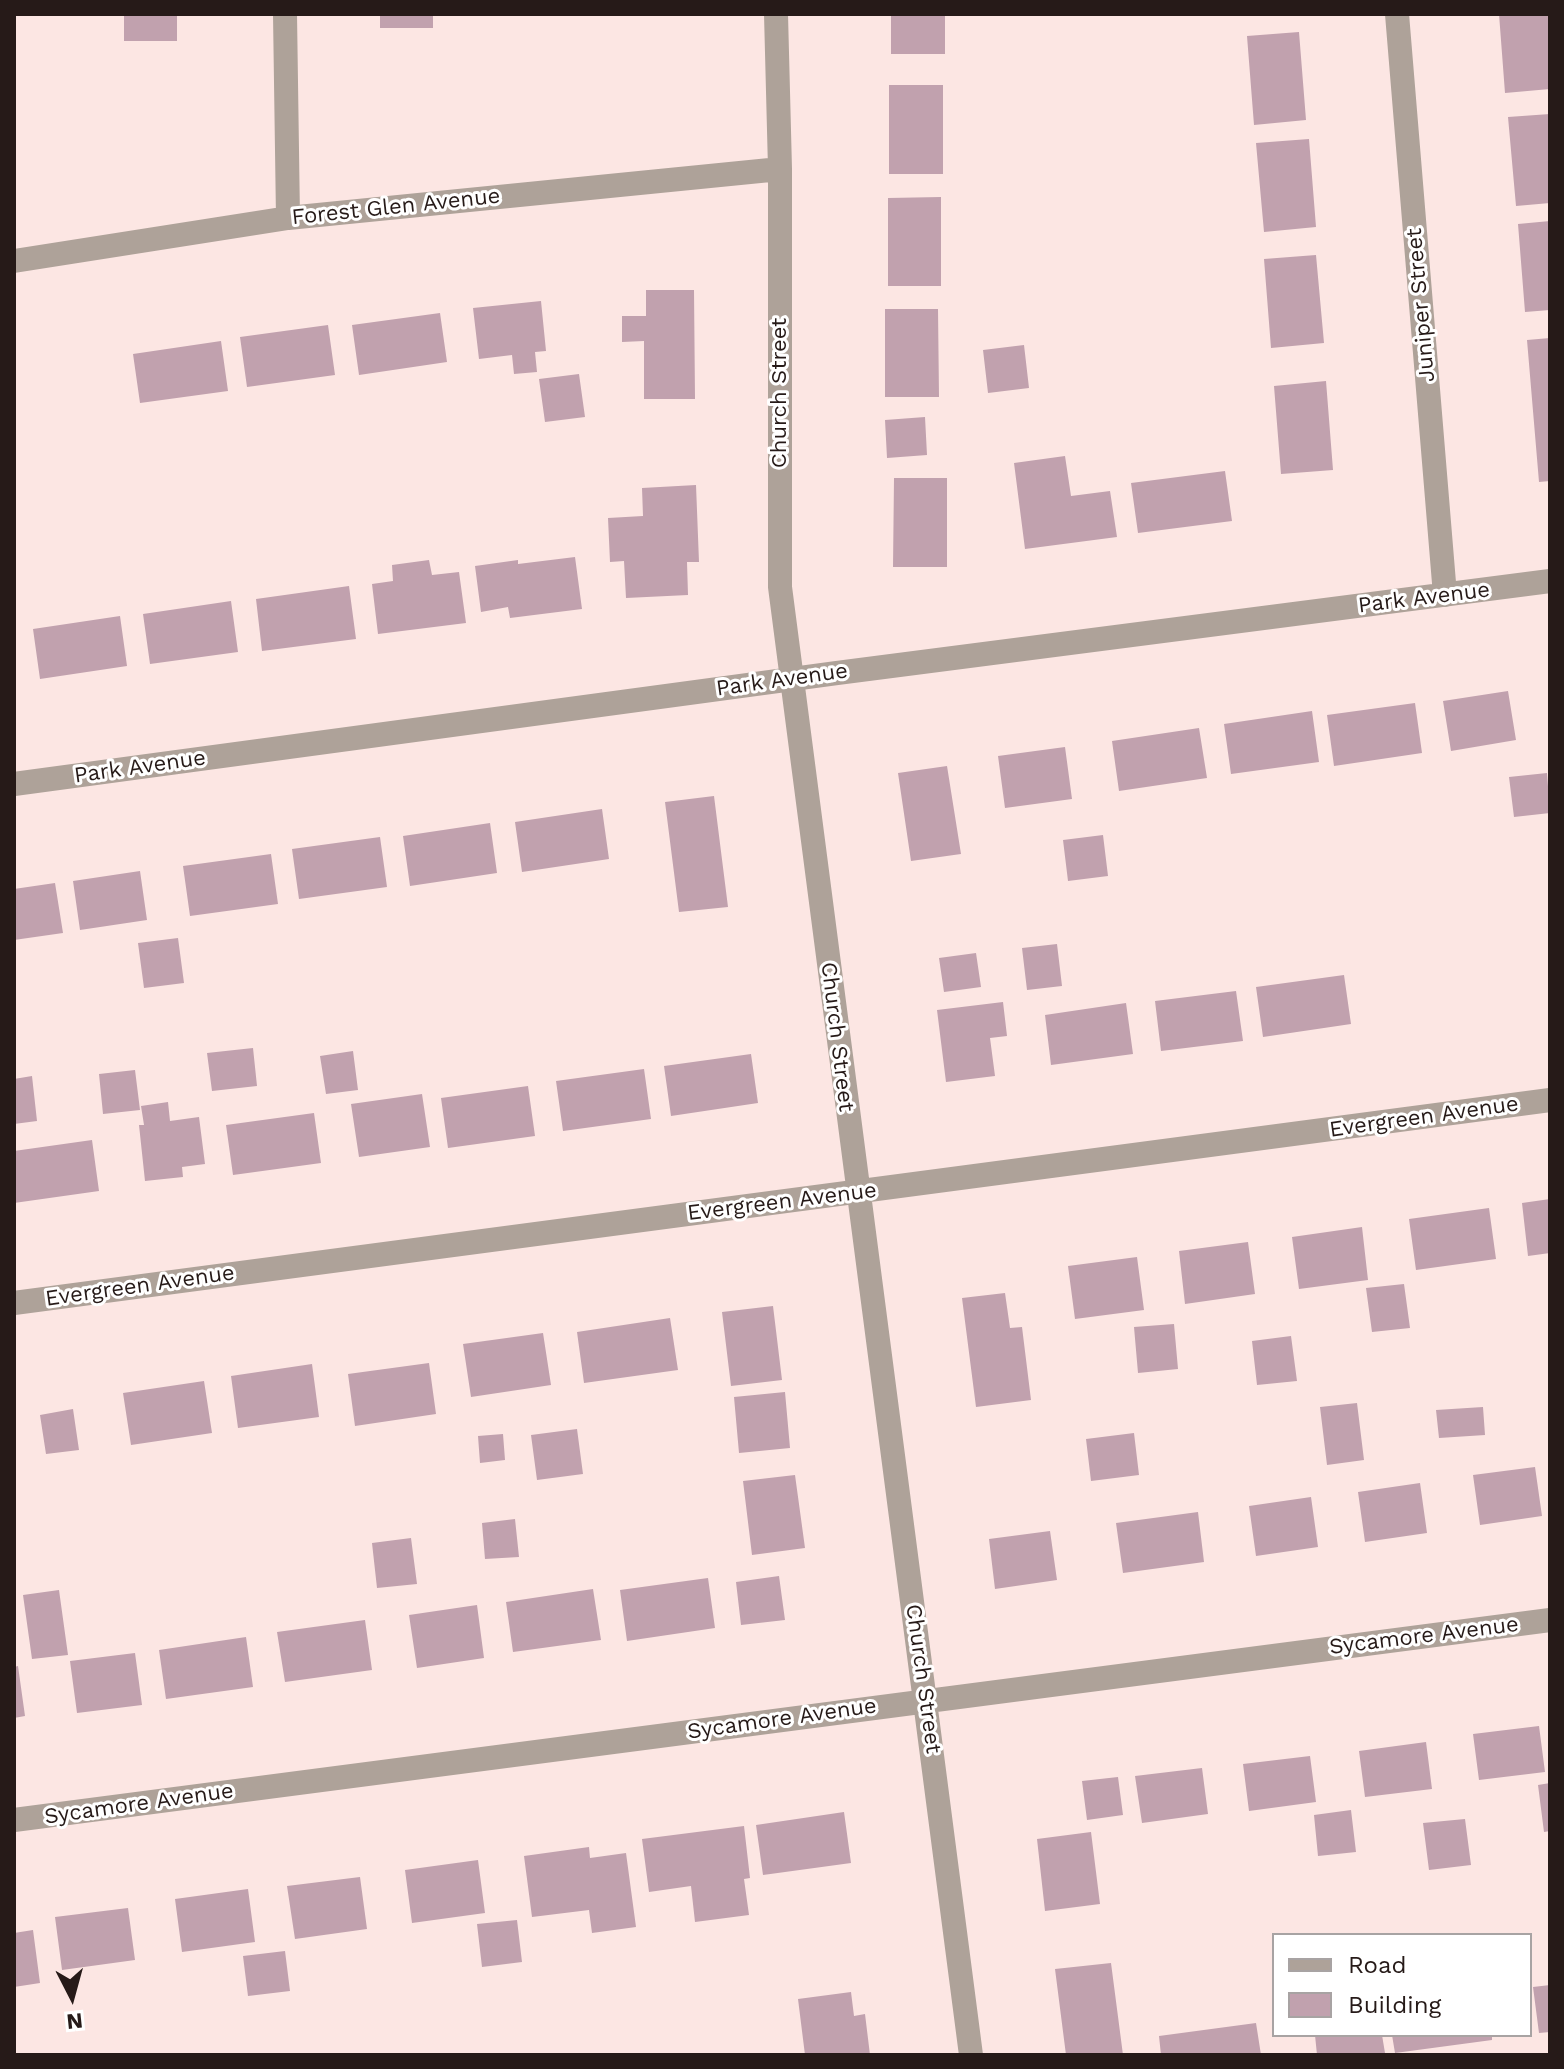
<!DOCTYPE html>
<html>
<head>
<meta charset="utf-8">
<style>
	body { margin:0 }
	#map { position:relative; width:1564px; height:2069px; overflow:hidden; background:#fce6e3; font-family:"Work Sans",sans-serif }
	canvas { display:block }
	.frame { position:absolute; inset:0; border:16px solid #261a18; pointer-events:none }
	.legend { position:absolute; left:1272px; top:1933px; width:260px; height:104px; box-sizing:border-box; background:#fff; border:2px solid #a8a3a3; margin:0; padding:10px 14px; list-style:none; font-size:24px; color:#261a18 }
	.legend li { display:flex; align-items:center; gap:16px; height:40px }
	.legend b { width:40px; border:2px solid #a8a3a3 }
	.north { position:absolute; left:32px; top:1957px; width:80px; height:80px; -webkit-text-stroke:6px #fff; paint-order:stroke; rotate:174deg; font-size:22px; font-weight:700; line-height:32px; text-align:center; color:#261a18 }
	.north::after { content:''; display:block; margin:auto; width:28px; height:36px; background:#261a18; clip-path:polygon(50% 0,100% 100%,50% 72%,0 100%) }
</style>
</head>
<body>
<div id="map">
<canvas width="1564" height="2069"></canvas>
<div class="frame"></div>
<ul class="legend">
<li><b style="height:10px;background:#aea299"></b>Road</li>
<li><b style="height:22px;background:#c1a1ae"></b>Building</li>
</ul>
<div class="north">N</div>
</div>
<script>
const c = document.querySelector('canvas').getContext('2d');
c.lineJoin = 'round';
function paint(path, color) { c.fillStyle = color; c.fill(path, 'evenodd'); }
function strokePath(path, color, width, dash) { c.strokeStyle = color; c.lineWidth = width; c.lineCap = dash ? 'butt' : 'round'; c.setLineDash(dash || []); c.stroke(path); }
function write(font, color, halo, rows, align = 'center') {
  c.font = font + ' "Work Sans",sans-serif'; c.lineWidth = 6; c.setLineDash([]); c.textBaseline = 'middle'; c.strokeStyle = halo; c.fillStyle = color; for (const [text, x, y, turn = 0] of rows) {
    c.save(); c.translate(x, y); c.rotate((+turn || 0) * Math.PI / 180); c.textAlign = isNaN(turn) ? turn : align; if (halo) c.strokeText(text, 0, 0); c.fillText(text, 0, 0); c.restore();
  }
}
paint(new Path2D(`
	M124,14H177V41H124Z
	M380,14H433V28H380Z
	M891,14H945V54H891Z
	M1499,14H1550V89L1505,93Z
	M1299,32L1306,120L1254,125L1247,36Z
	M889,85H943V174H889Z
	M1550,114V203L1516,206L1508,117Z
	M1309,139L1316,227L1264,232L1256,143Z
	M941,197V286H888V198Z
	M1550,221V310L1525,312L1518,224Z
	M1316,255L1324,343L1271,348L1264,259Z
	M646,290H694L695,399H644V341L622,342V316H646Z
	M541,301L546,351L535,352L537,372L514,374L512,355L479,359L473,308Z
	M885,309H938L939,397H885Z
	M440,313L447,362L359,375L352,325Z
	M328,325L335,375L247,387L240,337Z
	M1550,338V481L1539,482L1527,340Z
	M221,341L228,391L140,403L133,354Z
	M1024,345L1029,388L988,393L983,350Z
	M579,374L585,417L545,422L539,379Z
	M1326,381L1333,470L1281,474L1274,386Z
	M925,417L927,455L887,458L885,420Z
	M1065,456L1071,496L1110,491L1117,537L1025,549L1014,463Z
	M1225,471L1232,521L1138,533L1131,483Z
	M894,478H947V567H893Z
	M696,485L699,562H687L688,595L626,598L624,561L610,562L608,518L643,516L642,488Z
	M575,557L582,609L510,618L508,607L481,612L475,566L518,560V564Z
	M429,560L432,575L459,572L466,623L378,634L372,584L393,581L392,565Z
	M349,586L356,639L262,651L256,599Z
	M231,601L238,652L150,664L143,614Z
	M120,616L127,666L40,679L33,629Z
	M1508,691L1516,740L1451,751L1443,701Z
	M1415,703L1422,753L1334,766L1327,715Z
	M1312,711L1319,762L1231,774L1224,724Z
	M1199,728L1207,778L1119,791L1112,741Z
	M1065,747L1072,799L1005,808L998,756Z
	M947,766L961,854L911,861L898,773Z
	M1547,773L1550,813L1514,817L1509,777Z
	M714,796L728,907L679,912L665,802Z
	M602,809L609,859L522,872L515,822Z
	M490,823L497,873L410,886L403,836Z
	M1103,835L1108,876L1068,881L1063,840Z
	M380,837L387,887L299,899L292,849Z
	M271,854L278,904L190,916L183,866Z
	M140,871L147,920L80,930L73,881Z
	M55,883L63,933L14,940V889Z
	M178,938L184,983L144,988L138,943Z
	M1057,944L1062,986L1027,990L1022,948Z
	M976,953L981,987L944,992L939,958Z
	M1344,975L1351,1024L1263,1037L1256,987Z
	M1236,991L1243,1041L1161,1051L1155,1001Z
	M1003,1002L1007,1036L990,1038L995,1076L946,1082L937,1010Z
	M1126,1003L1133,1054L1051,1065L1045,1015Z
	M253,1048L257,1086L212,1091L207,1053Z
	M353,1051L358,1090L326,1094L320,1056Z
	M751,1054L758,1103L671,1116L664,1066Z
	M644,1069L651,1119L563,1131L556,1081Z
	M135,1070L140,1110L103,1114L99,1074Z
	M32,1076L37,1121L14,1124V1079Z
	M528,1086L535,1136L448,1148L441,1098Z
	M422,1094L430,1147L359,1157L351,1104Z
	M168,1102L170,1121L199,1117L205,1164L182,1167L183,1177L145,1181L139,1125H144L141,1106Z
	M314,1113L321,1163L233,1175L226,1125Z
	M92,1140L99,1191L14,1203V1151Z
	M1550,1199V1253L1528,1256L1522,1203Z
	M1489,1208L1496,1259L1416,1270L1409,1219Z
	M1362,1227L1368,1280L1299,1289L1292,1237Z
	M1248,1242L1255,1294L1185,1304L1179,1251Z
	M1137,1257L1144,1310L1075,1319L1068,1266Z
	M1404,1284L1410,1328L1372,1332L1366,1288Z
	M1005,1293L1010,1328L1022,1327L1031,1400L976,1407L962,1298Z
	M773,1306L782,1380L731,1386L722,1312Z
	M670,1318L678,1370L584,1383L577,1332Z
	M1174,1324L1178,1369L1138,1373L1134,1327Z
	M543,1333L551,1385L471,1397L463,1344Z
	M1291,1336L1297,1381L1257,1385L1252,1341Z
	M429,1363L436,1414L355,1426L348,1374Z
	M312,1364L319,1417L238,1428L231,1376Z
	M204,1381L212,1433L131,1445L123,1393Z
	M785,1392L790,1448L739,1453L734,1397Z
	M1357,1403L1364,1460L1327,1465L1320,1407Z
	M1483,1407L1485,1435L1439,1438L1436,1410Z
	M73,1409L79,1450L46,1454L40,1415Z
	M577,1429L583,1474L537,1480L531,1435Z
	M1134,1433L1139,1475L1091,1481L1086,1439Z
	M503,1434L505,1460L480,1463L478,1436Z
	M1535,1467L1542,1516L1480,1525L1473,1475Z
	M795,1475L805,1548L752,1555L743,1481Z
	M1420,1483L1427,1533L1365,1542L1358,1492Z
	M1311,1497L1318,1547L1256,1556L1249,1506Z
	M1198,1512L1204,1562L1123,1573L1116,1523Z
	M515,1519L519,1557L485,1559L482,1523Z
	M1050,1531L1057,1580L995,1589L989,1539Z
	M411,1538L417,1584L377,1588L372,1543Z
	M779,1576L785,1620L741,1625L736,1582Z
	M708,1578L715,1628L627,1641L620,1590Z
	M593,1589L601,1640L513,1652L506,1602Z
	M59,1590L68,1655L32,1659L23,1595Z
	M477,1605L484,1658L417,1668L409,1615Z
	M365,1620L372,1670L285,1682L277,1632Z
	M246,1637L253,1687L166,1699L159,1650Z
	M135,1653L142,1705L77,1713L70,1661Z
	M18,1666L25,1716L14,1718V1667Z
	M1539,1726L1545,1772L1479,1780L1473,1734Z
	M1426,1742L1432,1789L1365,1797L1359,1751Z
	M1310,1756L1316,1802L1249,1811L1243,1764Z
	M1202,1768L1208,1814L1142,1823L1135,1776Z
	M1118,1777L1123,1815L1087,1820L1082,1781Z
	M1550,1783V1831L1544,1832L1538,1785Z
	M1351,1810L1356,1852L1318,1856L1314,1815Z
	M844,1812L851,1863L763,1875L756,1825Z
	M1465,1819L1471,1865L1429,1870L1423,1823Z
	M744,1826L750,1878L744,1879L749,1915L695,1922L691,1886L649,1892L642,1839Z
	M1091,1832L1100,1904L1045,1911L1037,1839Z
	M589,1847L590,1858L626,1853L636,1927L592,1933L589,1910L532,1917L524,1856Z
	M478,1860L485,1913L412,1923L405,1870Z
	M360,1877L367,1929L295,1939L287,1886Z
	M248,1889L255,1942L182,1952L175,1899Z
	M128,1908L135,1960L62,1970L55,1917Z
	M517,1920L522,1962L482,1967L477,1924Z
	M33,1930L40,1983L14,1987V1933Z
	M285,1951L290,1991L248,1996L243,1956Z
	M1111,1963L1123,2055H1066L1055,1969Z
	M1550,1985V2032L1539,2033L1533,1987Z
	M851,1992L854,2016L865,2014L870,2055H805L798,1999Z
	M1256,2023L1261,2055H1161L1159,2036Z
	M1315,2035H1382L1385,2053L1317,2055Z
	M1392,2035H1492V2040L1395,2053Z`), '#c1a1ae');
strokePath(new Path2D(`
	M285,14L288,218
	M776,14L780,169V587L971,2055
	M1397,14L1445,595
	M14,261L288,218L780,169
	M14,784L837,673L1550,581
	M14,1303L1550,1100
	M14,1820L1550,1620`), '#aea299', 24);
write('22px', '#261a18', '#fff', [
	["Forest Glen Avenue",396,207,-6],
	["Juniper Street",1421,305,-95],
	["Church Street",780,393,-90],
	["Park Avenue",1424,598,-7],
	["Park Avenue",782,680,-8],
	["Park Avenue",140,767,-8],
	["Church Street",837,1037,83],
	["Evergreen Avenue",1424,1117,-8],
	["Evergreen Avenue",782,1202,-7],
	["Evergreen Avenue",140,1286,-8],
	["Sycamore Avenue",1424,1636,-7],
	["Church Street",923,1679,82],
	["Sycamore Avenue",782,1719,-8],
	["Sycamore Avenue",139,1804,-8]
]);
</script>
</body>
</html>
